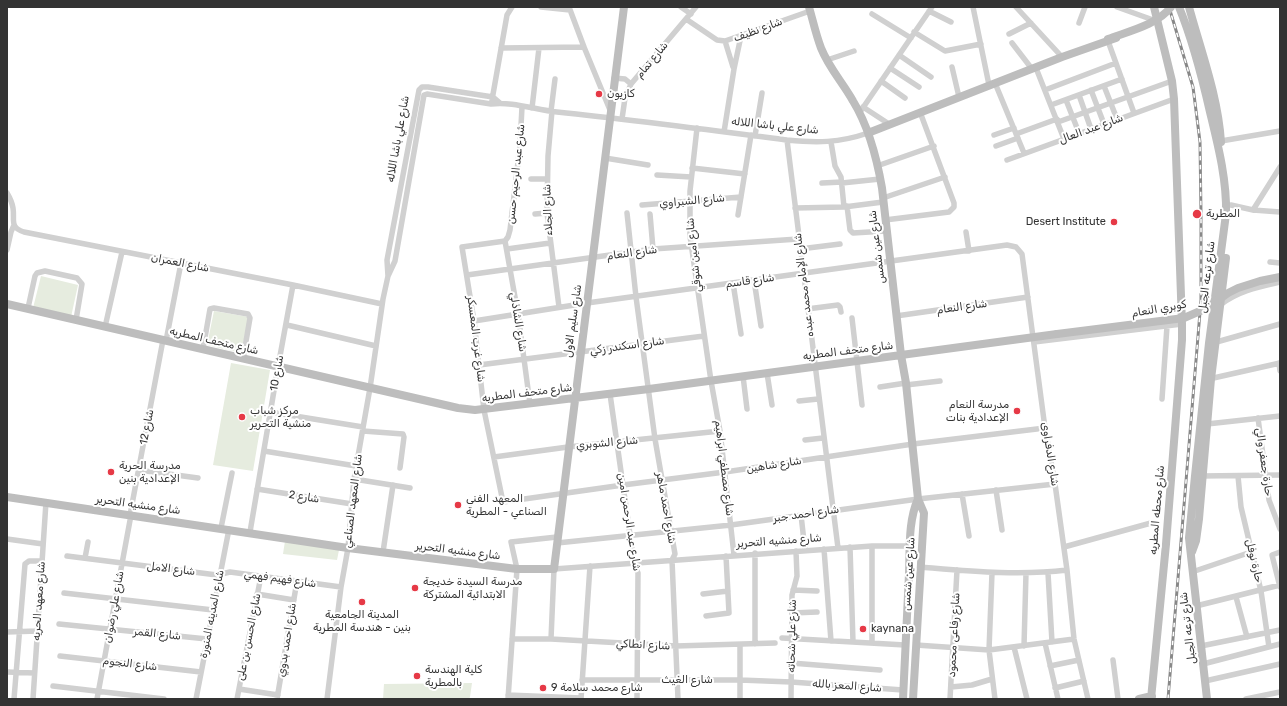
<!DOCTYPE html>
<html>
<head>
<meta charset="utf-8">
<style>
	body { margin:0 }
	#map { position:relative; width:1287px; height:706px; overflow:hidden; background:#fff; font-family:Rubik,sans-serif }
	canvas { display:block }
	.frame { position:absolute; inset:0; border:8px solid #333; pointer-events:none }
</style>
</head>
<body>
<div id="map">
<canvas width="1287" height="706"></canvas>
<div class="frame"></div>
</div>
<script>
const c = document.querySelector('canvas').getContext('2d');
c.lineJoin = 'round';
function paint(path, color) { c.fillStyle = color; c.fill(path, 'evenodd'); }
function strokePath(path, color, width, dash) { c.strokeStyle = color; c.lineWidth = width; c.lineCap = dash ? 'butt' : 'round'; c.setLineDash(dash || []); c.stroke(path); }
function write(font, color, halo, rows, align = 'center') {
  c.font = font + ' Rubik,"Noto Sans Arabic",sans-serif'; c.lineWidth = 4; c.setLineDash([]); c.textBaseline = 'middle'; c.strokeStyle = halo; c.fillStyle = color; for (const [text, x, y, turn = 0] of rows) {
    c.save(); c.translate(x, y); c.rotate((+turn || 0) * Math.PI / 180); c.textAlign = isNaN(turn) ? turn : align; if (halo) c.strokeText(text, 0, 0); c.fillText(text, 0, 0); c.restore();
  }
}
paint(new Path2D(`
	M41,276L78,285L71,317L33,308Z
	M214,311L249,317L241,353L207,345Z
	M231,363L270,370L253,471L213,465Z
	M285,541L339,550L337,560L283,554Z
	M472,683L470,697L469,699H383L384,684Z`), '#e6ecdf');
strokePath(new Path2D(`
	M541,7L570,10
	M569,7L584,47L610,110
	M681,7L691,14
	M973,7L989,85
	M1016,7L1062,57
	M1117,7L1156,21
	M929,11L951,22
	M872,14L911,38
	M686,19L717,40L725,41L810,11
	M1079,23L1085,7
	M914,32L945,51L981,44
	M1009,34L1031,23
	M725,41L733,67
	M1108,41L1134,113
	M1012,43L1032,69
	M501,48L584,47
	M899,55L931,77
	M827,60L854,51
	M952,67L959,97
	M890,68L919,87
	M1036,68L1064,139
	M614,78L625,79L631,84
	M881,81L905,98
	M995,83L1024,153
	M1104,86L1117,119
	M1045,90L1116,63
	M1091,90L1104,124
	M1079,95L1091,129
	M492,100L507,15L512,7
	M1066,100L1079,133
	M1051,105L1122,79
	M863,107L889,124
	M532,108L539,48
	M551,111L555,79
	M552,111L548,156L547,213L559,307
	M860,112L932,7
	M622,119L625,98L631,84L696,7
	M1058,122L1172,81
	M697,128L690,191V236L711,381L720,431L734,555
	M724,132L734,69L741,36
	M1016,134L1057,119
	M994,135L1014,128
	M755,136L762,93
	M787,140L838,548
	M1221,141L1280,131
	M831,142L835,166L841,177L844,207
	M996,146L1018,138
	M605,158L648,165
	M1007,160L1174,99
	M877,166L934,146
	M692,168L745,174
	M657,175L691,177
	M531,179H547
	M822,183L842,182
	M842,183L880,179
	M7,193C10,198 12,202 13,208C15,220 9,227 24,232L293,285L382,304
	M883,198L945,177
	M642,205L741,197
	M1231,205L1253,210L1280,212
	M847,206L850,230L853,233L886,231
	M795,208L844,207L883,202
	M1253,210L1280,167
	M627,213L636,297L655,439L675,554L672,560L678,699
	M535,214L547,213
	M650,214L653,249
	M738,215L751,135
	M885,220L949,212L954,207V203L920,112
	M966,232L969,251
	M505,241L462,247L474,321L484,410L503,502L623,485L725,472L913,444L1045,428
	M505,241L518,314L530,404
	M505,241L508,237L510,230L520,145L522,107
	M507,249L550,243
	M800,249L840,244
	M7,250L11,232L14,225
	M1270,262L1280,263
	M467,275L653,249L798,239
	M388,276L387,260L419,90L422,87H428L493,97L500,103
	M754,280L761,326
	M733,283L741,334
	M1220,305C1238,291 1258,287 1280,282
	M28,308L35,276L37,273L45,271L77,278L82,284L76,320
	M807,309L838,305L840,307L841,312
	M896,316L1028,297
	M852,318L862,405
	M474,321L587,303L1007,245L1016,247L1022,254L1045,428L1055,484L1067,570L1074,639L1088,699
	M287,325L376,346
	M105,327L122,252
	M166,341L181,263
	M1034,342L1182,324
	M1213,343L1280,324
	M203,349L210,309L214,308L248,314L250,318L243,359
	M1279,363L1280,371
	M479,365L704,336
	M767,373L772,405
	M743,376L747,409
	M1209,379L1280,363
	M906,385L940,381
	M880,387L906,383
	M610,394L634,563L638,573L637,699
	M1162,399L1167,326
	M799,401L818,399
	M270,412L363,427
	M1258,418L1269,500L1280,529
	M1207,424L1280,416
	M363,431L403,434L404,437L400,468
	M805,440L823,438
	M264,451L356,466
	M494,457L568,447L720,431
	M139,470L198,478
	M1201,476L1280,475
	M1238,476L1241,507L1261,591L1269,647
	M354,479L410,488
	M257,489L352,504
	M996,490L1002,530
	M962,494L969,536
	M130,515L163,340
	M801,515L805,550
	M221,528L232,473
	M250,532L278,367L293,285
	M7,539L43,544
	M557,543L731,525L918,499L1055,484
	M872,546V643
	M850,547L853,642
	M1064,547L1151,523
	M824,549L831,641
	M383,552L393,485
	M1280,552L1272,555L1280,587
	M67,556L217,575L230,572L341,587
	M85,558L88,542
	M920,567C969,571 1018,576 1067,570
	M1192,572L1251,552
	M992,573L989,650L995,699
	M1048,573L1052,642
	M793,590L817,591
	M64,593L213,610
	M257,594L294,600
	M703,594L728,591
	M1236,597L1247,637
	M1196,606L1280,585
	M792,613L817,612
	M706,616L729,613L726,556
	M59,624L207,639
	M7,632L37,631
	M782,638L905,645
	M512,639H551L676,646L775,643
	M551,639L554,569L872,546H910
	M1045,643L1058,699
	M755,644V553
	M740,645V699
	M916,645L989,650L1074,639
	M1024,646L1026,573
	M1201,646L1280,630
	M1014,647L1027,699
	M60,656L201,672
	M1113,660L1118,699
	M791,663L880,670
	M1203,664L1280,644
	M1050,666L1079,660
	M7,672L34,673
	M582,680H740L791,682L903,690
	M1205,681L1280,664
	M53,686L164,699
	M951,687L972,685L992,679
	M1055,688L1084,681
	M239,689L278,695
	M508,695L581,698
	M14,699L25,564L29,561H42
	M33,699L46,502
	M97,699L131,515
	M196,699L229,529
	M237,699L261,576
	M277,699L297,581
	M327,699L341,587L348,548L354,479L370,388L383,299L388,276L395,261L424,95L427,94L491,104C512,101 536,110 557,112C634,120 710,130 787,140C816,143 839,143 868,133
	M508,699L517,569L511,542L557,537
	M581,699L590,566
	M791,699L792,595L797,576L796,551
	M950,699L957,570
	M1246,699L1280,692`), '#d0d0d0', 5.5);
strokePath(new Path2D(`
	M809,7C813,21 816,35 821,48C829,68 843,83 853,101C869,127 877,159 882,188L901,355L906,383L918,499L924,513L913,699
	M1179,7C1193,41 1202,77 1210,112C1218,145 1227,180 1226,214L1209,343L1195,476L1189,538L1207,699
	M1189,7C1201,51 1218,96 1221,142
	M868,133L1062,57L1116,38
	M7,304L458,408L475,410L649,389L1057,334
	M7,497L348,548L517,569H554L624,7
	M1192,552L1196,541L1199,519L1211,379L1226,258
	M903,699C905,657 907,616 909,574C910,549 908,521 918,499
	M1139,699L1152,696
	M1151,699L1166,544L1182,340V324L1174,99L1172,81L1154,7`), '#bdbdbd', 8);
const rail = new Path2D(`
	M1168,699L1201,300V214L1200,142L1193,87L1169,7`);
strokePath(rail, '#888', 3);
strokePath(rail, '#fff', 1.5, [4.5]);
strokePath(new Path2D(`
	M1108,39C1129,31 1157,25 1171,7
	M1057,334L1184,318L1207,308L1228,293L1238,288L1260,281L1280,277`), '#bdbdbd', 8);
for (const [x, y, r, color] of [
	[599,94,4,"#e63946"],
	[1197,214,5,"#e63946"],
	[1114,222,4,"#e63946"],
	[1017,411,4,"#e63946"],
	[242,417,4,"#e63946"],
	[111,472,4,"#e63946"],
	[458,505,4,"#e63946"],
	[415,588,4,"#e63946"],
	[362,602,4,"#e63946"],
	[863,629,4,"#e63946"],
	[417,676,4,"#e63946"],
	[543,688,4,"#e63946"]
]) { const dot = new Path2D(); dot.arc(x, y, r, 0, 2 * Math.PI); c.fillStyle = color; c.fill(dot); strokePath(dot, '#fff', 1.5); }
write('11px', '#333', '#fff', [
	["شارع نظيف",758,30,-20],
	["شارع تمام",652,60,-50],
	["شارع علي باشا اللاله",775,126,6],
	["شارع عبد العال",1091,129,-20],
	["شارع علي باشا اللاله",398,139,-80],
	["شارع عبد الرحيم حسن",516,174,-84],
	["شارع الشبراوي",692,201,-5],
	["شارع الجلاء",548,210,-92],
	["شارع عين شمس",877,247,-97],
	["شارع النعام",632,253,-8],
	["شارع امين شوقي",694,255,-96],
	["شارع العمران",180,263,11],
	["شارع ترعه الجبل",1207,277,-83],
	["شارع قاسم",750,281,-8],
	["شارع الإمام محمد عبده",804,285,-97],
	["شارع النعام",962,307,-8],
	["كوبري النعام",1159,309,-10],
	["شارع سليم الاول",573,321,-82],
	["شارع الشاذلي",518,322,81],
	["شارع غرب المعسكر",476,339,83],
	["شارع متحف المطريه",214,341,13],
	["شارع اسكندر زكي",627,346,-8],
	["شارع متحف المطريه",848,351,-7],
	["شارع 10",277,373,-80],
	["شارع متحف المطريه",527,393,-7],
	["شارع 12",147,427,-79],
	["شارع الشوبري",607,443,-5],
	["شارع الدفراوى",1050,454,81],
	["حارة جعفر والي",1264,462,82],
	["شارع شاهين",774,465,-9],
	["شارع مصطفي ابراهيم",724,468,83],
	["شارع 2",304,497,9],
	["شارع المعهد الصناعي",353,501,-83],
	["شارع منشيه التحرير",138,505,8],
	["شارع احمد ماهر",666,508,80],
	["شارع محطه المطريه",1157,510,-85],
	["شارع احمد جبر",806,514,-8],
	["شارع عبد الرحمن امين",629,522,81],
	["شارع منشيه التحرير",779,541,-4],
	["شارع منشيه التحرير",458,551,7],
	["حارة نوفل",1254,561,77],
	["شارع الامل",171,569,7],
	["شارع عين شمس",909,574,-86],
	["شارع فهيم فهمي",280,579,8],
	["شارع معهد الحريه",39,601,-86],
	["شارع علي رضوان",114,607,-80],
	["شارع المدينه المنورة",212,614,-79],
	["شارع ترعه الجبل",1188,628,-97],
	["شارع القمر",157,634,6],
	["شارع رفاعى محمود",954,635,-87],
	["شارع علي شحاته",792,636,-89],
	["شارع الحسن بن على",249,637,-79],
	["شارع احمد بدوي",287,640,-81],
	["شارع انطاكي",643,645,3],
	["شارع النجوم",130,664,7],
	["شارع الغيث",687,680],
	["شارع المعز بالله",847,686,4]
]);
write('11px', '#333', '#fff', [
	["كازيون",607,94],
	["المطرية",1206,214],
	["Desert Institute",1106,222,"right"],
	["مدرسة النعام",1009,405,"right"],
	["الإعدادية بنات",1009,418,"right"],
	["مركز شباب",250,411],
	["منشية التحرير",250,424],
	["مدرسة الحرية",119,466],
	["الإعدادية بنين",119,479],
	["المعهد الفني",466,499],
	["الصناعي - المطرية",466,512],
	["مدرسة السيدة خديجة",423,582],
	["الابتدائية المشتركة",423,595],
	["المدينة الجامعية",362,615,"center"],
	["بنين - هندسة المطرية",362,628,"center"],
	["kaynana",871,629],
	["كلية الهندسة",425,670],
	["بالمطرية",425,683],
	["9 شارع محمد سلامة",551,688]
], 'left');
</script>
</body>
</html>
